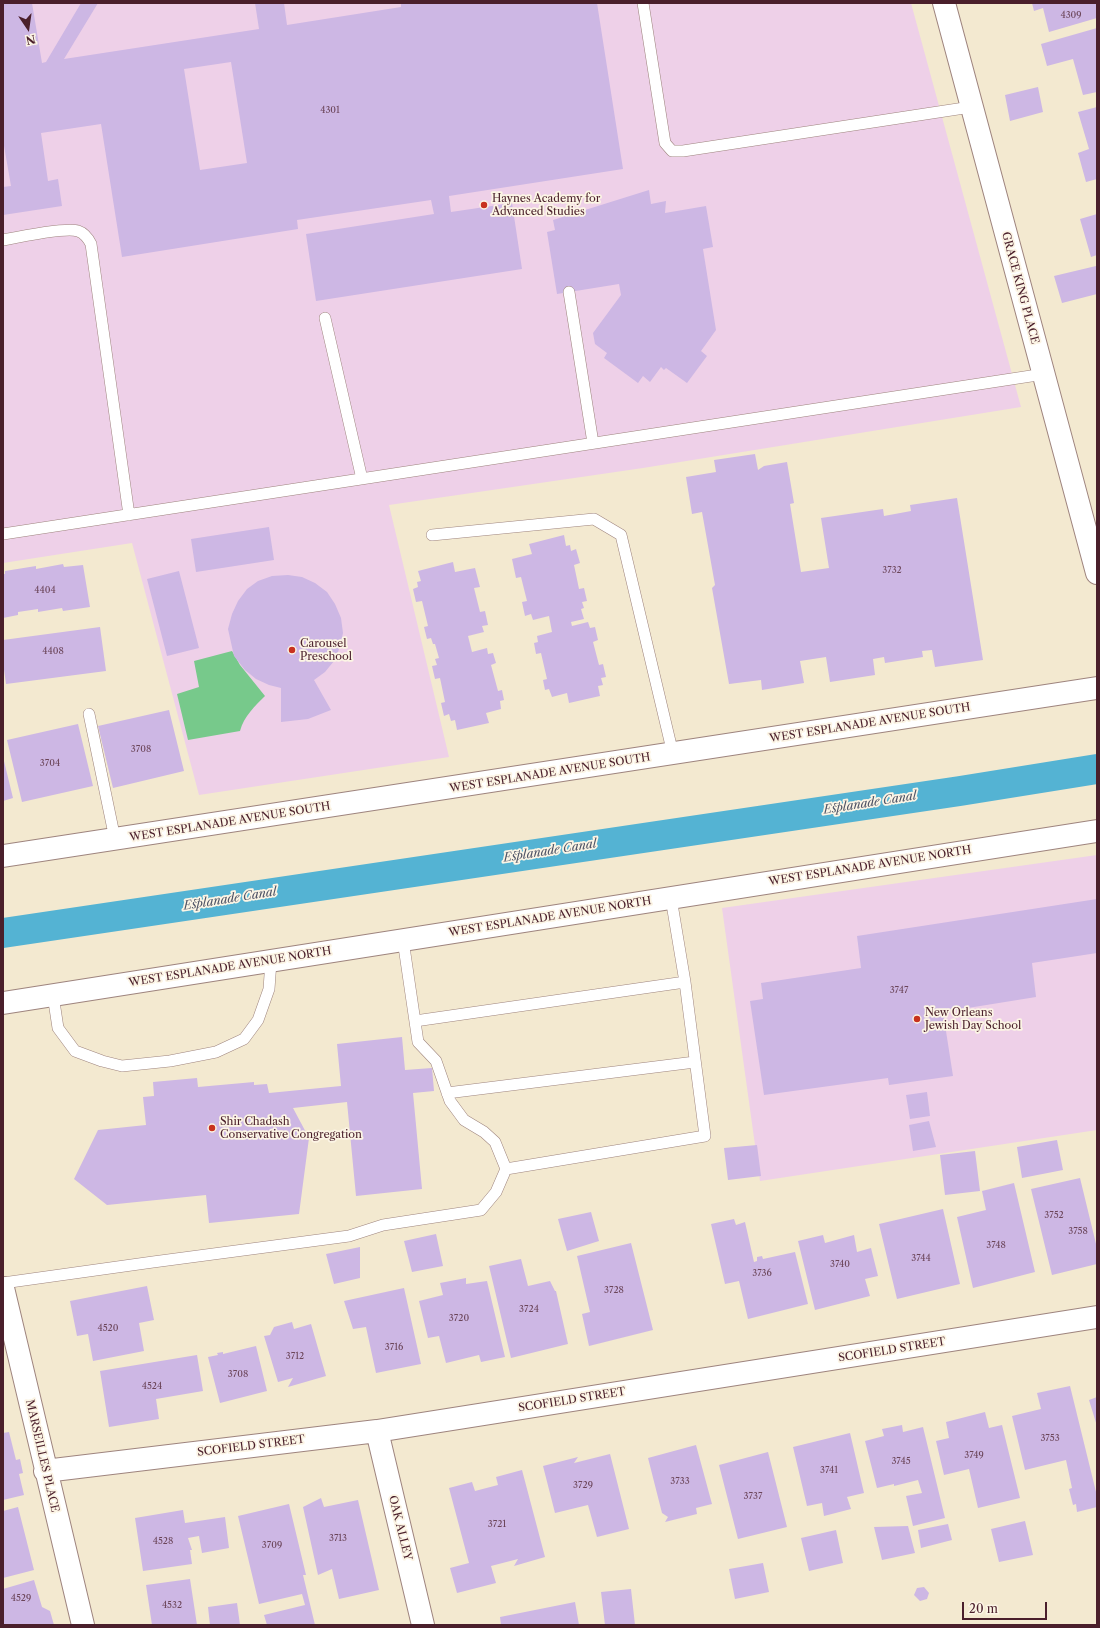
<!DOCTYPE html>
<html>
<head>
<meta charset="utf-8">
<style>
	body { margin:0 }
	#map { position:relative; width:1100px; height:1628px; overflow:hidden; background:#f3e9d0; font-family:"Libre Caslon Text",serif }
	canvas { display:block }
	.frame { position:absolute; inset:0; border:4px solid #4a1f2b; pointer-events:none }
	.north { position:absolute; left:8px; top:8px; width:40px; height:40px; -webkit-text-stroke:3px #fcf5e5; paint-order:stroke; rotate:167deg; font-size:11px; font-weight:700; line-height:16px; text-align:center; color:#4a1f2b }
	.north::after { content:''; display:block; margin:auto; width:14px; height:18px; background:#4a1f2b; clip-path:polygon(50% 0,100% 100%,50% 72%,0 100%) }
	.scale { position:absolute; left:962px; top:1602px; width:85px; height:18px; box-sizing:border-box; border:2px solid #4a1f2b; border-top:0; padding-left:5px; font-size:12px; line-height:14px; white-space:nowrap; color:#4a1f2b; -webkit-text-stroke:3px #fcf5e5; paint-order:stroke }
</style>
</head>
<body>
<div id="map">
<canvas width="1100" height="1628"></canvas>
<div class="frame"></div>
<div class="north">N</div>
<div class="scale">20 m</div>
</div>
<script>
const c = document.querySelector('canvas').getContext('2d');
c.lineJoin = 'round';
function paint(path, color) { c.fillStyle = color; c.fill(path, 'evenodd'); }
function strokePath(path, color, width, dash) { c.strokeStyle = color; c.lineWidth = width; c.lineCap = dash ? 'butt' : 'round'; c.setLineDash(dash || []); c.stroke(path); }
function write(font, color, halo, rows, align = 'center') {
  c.font = font + ' "Libre Caslon Text",serif'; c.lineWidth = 3.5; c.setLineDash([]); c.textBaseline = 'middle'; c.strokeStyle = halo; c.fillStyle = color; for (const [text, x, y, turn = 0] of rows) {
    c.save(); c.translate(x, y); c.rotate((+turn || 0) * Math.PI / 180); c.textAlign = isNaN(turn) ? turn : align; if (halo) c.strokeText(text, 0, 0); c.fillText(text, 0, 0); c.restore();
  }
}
paint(new Path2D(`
	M3,3H911L1021,407L643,468L389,505L449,757L199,795L132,543L3,563Z
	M1097,855V1130L760,1181L722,908Z`), '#eed0e8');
paint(new Path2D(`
	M232,651L240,665L265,696C255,706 244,716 240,731L188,740L177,694L199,687L194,661Z`), '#77c98b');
strokePath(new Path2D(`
	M3,933L960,791L1097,769`), '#54b3d3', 30);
paint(new Path2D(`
	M3,3H32L42,63L46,62L81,3H98L64,59L259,29L255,3H284L287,25L401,7V3H597L623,169L449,196L451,212L512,203L522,269L316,301L306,234L434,214L431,200L297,220L298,229L122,257L101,124L41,133L48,181L58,179L62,206L3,215V187L11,186L3,140ZM231,62L247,163L200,170L184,69Z
	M1032,3H1097V18L1049,32L1043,8L1034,11Z
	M1097,28V92L1083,95L1073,59L1047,66L1041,44Z
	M1038,87L1043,112L1010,121L1005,95Z
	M1097,107V179L1086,182L1078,153L1089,149L1078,112Z
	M649,190L651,204L666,201L665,213L706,206L713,247L703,249L716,330L701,351L707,356L687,383L666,368L664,370L661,367L650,382L643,376L638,383L604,358L607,353L595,344L593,333L621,295L619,284L557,294L547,232L555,230L553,220Z
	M1097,214V255L1091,257L1080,219Z
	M1096,266L1097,294L1062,303L1054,276Z
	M755,454L758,470L764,466L787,462L794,503L790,504L801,572L829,568L821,518L883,509L884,516L911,511L910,505L957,498L983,660L935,667L932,650L922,651L923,657L885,663L884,657L873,659L875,675L830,682L826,657L800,661L804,683L762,690L761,680L729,684L712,588L715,585L702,512L692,514L686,477L716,472L714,460Z
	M269,527L274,560L196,572L191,539Z
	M564,535L566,546L570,545L571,551L576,549L580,563L574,565L579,589L584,588L587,601L582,602L584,608L581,609L584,619L571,622L572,626L588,622L590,628L595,627L598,640L593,642L599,665L603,664L606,677L601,678L603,685L598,686L600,696L569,703L567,693L552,697L549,689L545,690L543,680L547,679L541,653L536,654L534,643L538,642L537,636L552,632L549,616L533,620L531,614L525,616L522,602L527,601L521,577L516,578L512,559L532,554L529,544Z
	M453,562L455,572L475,568L480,587L474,588L480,612L485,611L488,625L482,626L484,632L468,636L472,652L487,648L488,654L493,653L496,663L491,665L498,691L502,690L504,700L500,701L501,709L486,713L489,723L457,730L455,720L451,721L449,714L444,716L441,703L445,702L440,678L435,679L432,666L437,665L435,659L439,658L435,644H433L431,638L427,639L424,627L428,626L422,601L416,602L413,589L418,587L417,582L421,581L418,571Z
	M63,564L64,567L83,565L90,607L63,611L62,608L38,612V609L18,612V615L3,618V574H5V571L36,566V569Z
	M179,571L199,648L167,656L147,579Z
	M288,575L302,577L315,583L327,592L335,604L341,618L343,633L340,647L334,661L325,672L314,680L331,710L308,719L281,722V688L269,685L256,679L245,670L234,656L228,629L232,614L238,601L247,589L258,581L272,576Z
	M100,627L106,671L6,684L3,662V640Z
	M169,710L184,771L113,788L98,726Z
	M78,724L93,786L22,802L7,740Z
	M3,757L13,798L3,801Z
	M1097,899V953L1032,963L1036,997L943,1012L953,1076L889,1085L888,1078L764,1095L750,1001L763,999L761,983L861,968L857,936Z
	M402,1037L405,1070L432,1068L434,1091L413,1093L422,1189L356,1196L347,1102L293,1108L309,1138L299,1214L209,1223L206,1195L107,1205L74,1179L98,1130L146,1125L143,1097L154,1096L153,1082L197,1078L198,1087L254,1082V1085L267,1084L269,1093L341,1086L337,1044Z
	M927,1092L930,1116L910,1119L906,1095Z
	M929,1121L936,1147L913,1151L909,1125Z
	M1057,1140L1063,1170L1022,1178L1017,1147Z
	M757,1145L761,1176L728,1180L724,1148Z
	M975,1151L980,1191L945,1195L940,1155Z
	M1080,1178L1097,1248V1264L1052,1275L1031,1189Z
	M1014,1183L1035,1272L973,1288L957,1217L986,1210L982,1191Z
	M943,1209L960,1284L897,1299L879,1224Z
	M591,1212L599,1241L567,1251L558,1219Z
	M734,1219L736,1225L745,1222L754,1262L757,1261V1257L762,1256L763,1259L795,1252L808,1304L748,1319L739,1281L725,1284L711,1224Z
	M436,1234L443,1266L412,1272L404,1241Z
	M823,1235L825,1243L854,1235L857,1252L871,1248L878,1276L865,1279L870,1296L815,1310L798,1241Z
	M631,1243L653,1330L589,1346L582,1314L590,1312L577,1256Z
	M360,1247V1278L334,1284L326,1254Z
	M521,1259L528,1286L550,1281L555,1291H556L568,1344L511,1358L489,1266Z
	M466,1278V1284L487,1281L505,1357L481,1362L479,1355L446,1363L439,1336L428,1338L419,1301L443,1295L440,1283Z
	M147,1286L154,1320L139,1323L144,1351L93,1361L88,1334L77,1336L70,1301Z
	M404,1288L421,1364L376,1373L366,1327L353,1329L344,1301Z
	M292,1322L294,1329L311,1324L326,1376L288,1387L293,1378L278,1382L264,1336L270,1335L274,1327Z
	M256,1346L267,1391L220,1403L208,1357L218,1355L217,1353L223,1352V1354Z
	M197,1355L203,1391L156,1399L159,1419L109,1427L100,1371Z
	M1070,1386L1097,1496V1507L1077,1512L1076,1504L1073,1505L1069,1489L1072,1488L1066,1460L1025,1470L1012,1416L1041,1409L1037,1393Z
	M1097,1397V1426L1089,1400Z
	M985,1412L989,1428L1002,1425L1020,1498L978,1508L969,1469L944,1475L936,1441L949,1438L946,1422Z
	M902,1425L903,1432L923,1427L945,1518L913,1526L906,1496L922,1493L918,1480L894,1486V1484L877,1488L865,1441L884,1436L882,1429Z
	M9,1432L16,1460L20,1459L23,1473L19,1474L24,1495L3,1500V1433Z
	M850,1433L864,1493L847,1497L851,1509L824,1516L822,1503L807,1506L793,1447Z
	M696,1445L712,1504L696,1508L697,1514L665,1522L668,1517L662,1513L648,1458Z
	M768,1452L787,1527L738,1539L719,1465Z
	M610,1454L629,1529L597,1537L588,1505L555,1513L543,1466L578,1457L574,1463Z
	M522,1470L545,1557L514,1566L518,1559L491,1566L496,1583L457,1593L450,1568L469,1563L449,1488L472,1482L475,1491L498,1485L496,1477Z
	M321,1498L324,1507L358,1500L379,1590L339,1599L332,1569L318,1575L303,1507Z
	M289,1504L306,1575H303L315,1625H267L264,1615L305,1605L302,1594L259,1604L238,1516Z
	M18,1507L34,1570L3,1578V1511Z
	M183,1510L185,1523L225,1517L229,1548L202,1553L199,1536L188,1538L192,1550H190L192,1564L143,1571L135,1518Z
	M1025,1521L1033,1555L999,1562L991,1529Z
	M948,1524L952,1540L921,1548L918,1530Z
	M908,1526L915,1553L882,1560L874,1527Z
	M836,1530L843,1563L809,1571L801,1538Z
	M763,1563L769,1592L735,1599L729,1569Z
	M190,1579L197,1625H152L146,1585Z
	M34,1580L42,1607L50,1611L54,1625H3V1589Z
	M924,1587L929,1593L927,1599L920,1601L914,1595L917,1588Z
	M631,1589L635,1625H605L601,1592Z
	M575,1602L579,1625H501L500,1617Z
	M237,1603L240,1625H210L208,1607Z`), '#cdb7e4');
const service = new Path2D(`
	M643,3L665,143L672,151H683L971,107
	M3,240C18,237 66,227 78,231C84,233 88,238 91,244L129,515
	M569,292L593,443
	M325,318L362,479
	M3,534L1044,374
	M432,535L594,519L621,535L673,754
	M89,714L115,839
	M53,995L58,1028L75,1051L102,1061L122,1066L170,1061L216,1052L244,1039L258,1020L269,989L271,961
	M415,1021L685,982
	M447,1093L695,1062
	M506,1169L705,1136L685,982L671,898
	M3,1283L153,1262L349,1236L383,1225L481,1210L496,1192L506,1169L495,1142L484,1132L464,1120L450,1101L436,1061L418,1042L403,940`);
const minor = new Path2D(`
	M944,3L1097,573
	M3,1288L83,1625
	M377,1431L423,1625
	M45,1471L377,1431L1097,1317`);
const secondary = new Path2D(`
	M3,856L1097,688
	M3,1003L1097,831`);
strokePath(service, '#9e847e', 12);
strokePath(minor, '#9e847e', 24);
strokePath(secondary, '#9e847e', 24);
strokePath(service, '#fff', 11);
strokePath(minor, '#fff', 22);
strokePath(secondary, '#fff', 22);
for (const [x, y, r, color] of [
	[484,205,4,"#c8321e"],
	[292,650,4,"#c8321e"],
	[917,1019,4,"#c8321e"],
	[212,1128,4,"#c8321e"]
]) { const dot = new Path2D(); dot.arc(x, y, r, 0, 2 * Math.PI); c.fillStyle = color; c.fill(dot); strokePath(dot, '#fcf5e5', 1.5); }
write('9px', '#6b4559', null, [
	["4309",1071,15],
	["4301",330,110],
	["3732",892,570],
	["4404",45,590],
	["4408",53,651],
	["3708",141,749],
	["3704",50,763],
	["3747",899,990],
	["3752",1054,1215],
	["3758",1078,1231],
	["3748",996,1245],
	["3744",921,1258],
	["3740",840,1264],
	["3736",762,1273],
	["3728",614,1290],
	["3724",529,1309],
	["3720",459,1318],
	["4520",108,1328],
	["3716",394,1347],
	["3712",295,1356],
	["3708",238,1374],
	["4524",152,1386],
	["3753",1050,1438],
	["3749",974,1455],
	["3745",901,1461],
	["3741",829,1470],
	["3733",680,1481],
	["3729",583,1485],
	["3737",753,1496],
	["3721",497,1524],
	["3713",338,1538],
	["4528",163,1541],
	["3709",272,1545],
	["4529",21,1598],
	["4532",172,1605]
]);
write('11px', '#4a1f2b', '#fcf5e5', [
	["Haynes Academy for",492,199],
	["Advanced Studies",492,212],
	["Carousel",300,644],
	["Preschool",300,657],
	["New Orleans",925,1013],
	["Jewish Day School",925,1026],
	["Shir Chadash",220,1122],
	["Conservative Congregation",220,1135]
], 'left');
write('11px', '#4a1f2b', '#fcf5e5', [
	["GRACE KING PLACE",1020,288,75],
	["WEST ESPLANADE AVENUE SOUTH",870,723,-9],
	["WEST ESPLANADE AVENUE SOUTH",550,773,-9],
	["WEST ESPLANADE AVENUE SOUTH",230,822,-9],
	["WEST ESPLANADE AVENUE NORTH",870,866,-9],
	["WEST ESPLANADE AVENUE NORTH",550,917,-9],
	["WEST ESPLANADE AVENUE NORTH",230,967,-9],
	["SCOFIELD STREET",892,1350,-9],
	["SCOFIELD STREET",572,1400,-9],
	["SCOFIELD STREET",251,1446,-7],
	["MARSEILLES PLACE",42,1456,77],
	["OAK ALLEY",400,1528,76]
]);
write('italic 12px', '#4e5366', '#fcf5e5', [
	["Esplanade Canal",870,803,-9],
	["Esplanade Canal",550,851,-9],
	["Esplanade Canal",230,899,-9]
]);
</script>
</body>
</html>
